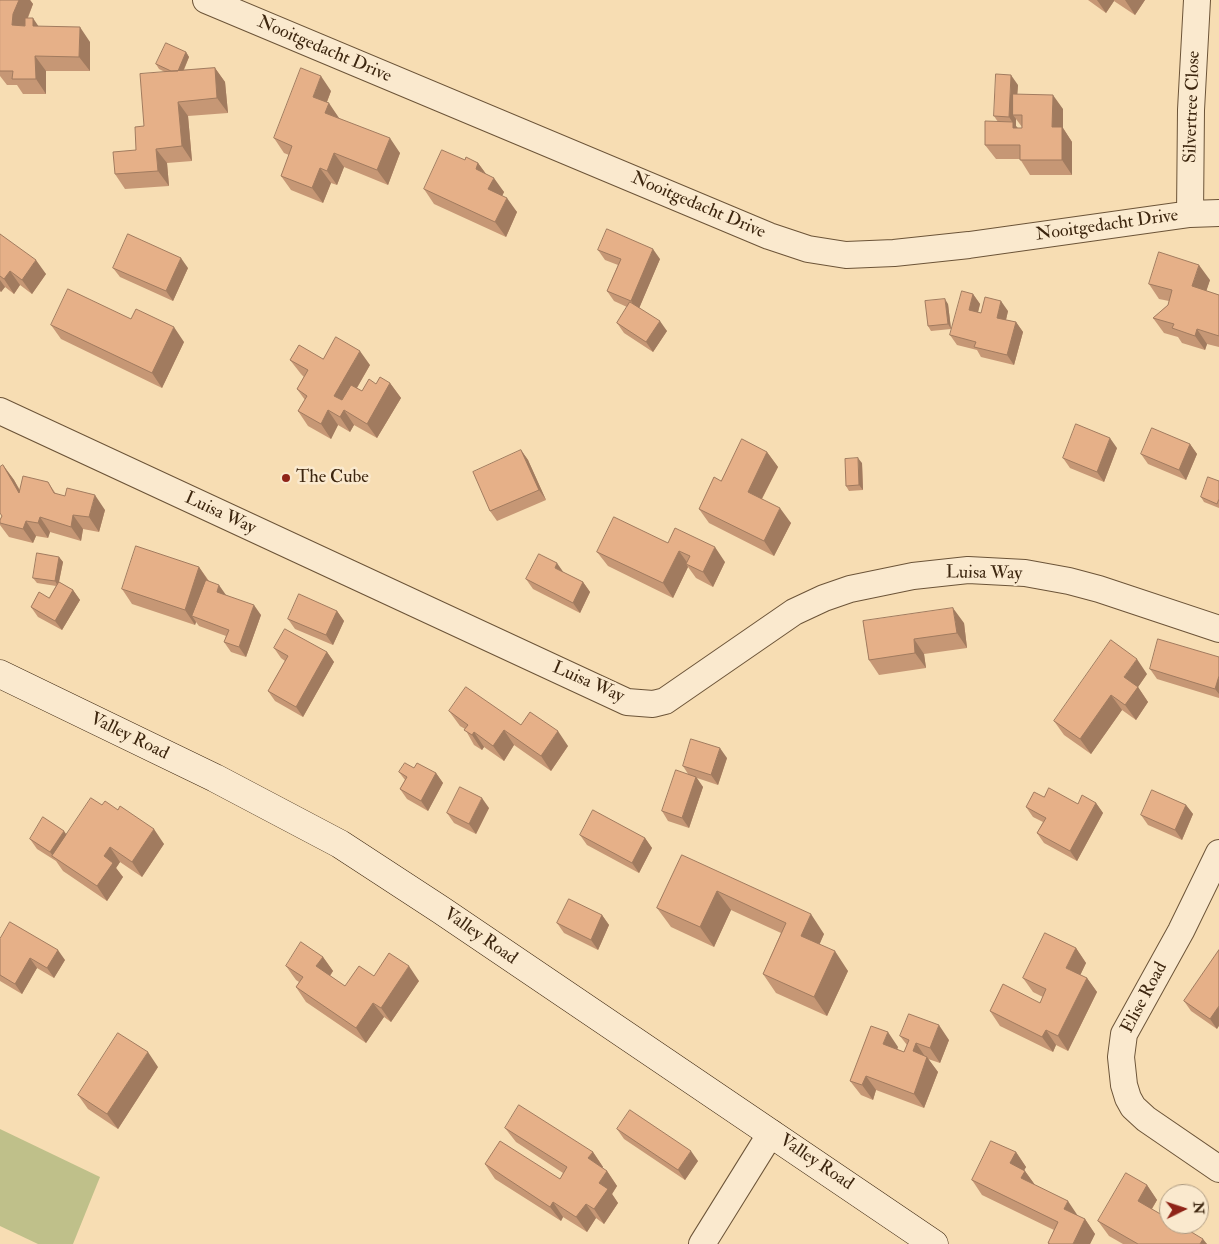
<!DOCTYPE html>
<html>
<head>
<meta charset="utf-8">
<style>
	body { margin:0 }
	#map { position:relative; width:1219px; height:1244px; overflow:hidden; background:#f7ddb3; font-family:"IM FELL Double Pica",serif }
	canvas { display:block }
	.north { position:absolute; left:1159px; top:1184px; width:50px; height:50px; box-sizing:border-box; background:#fae9ce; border:1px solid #ae9b82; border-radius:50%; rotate:86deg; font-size:14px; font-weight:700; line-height:20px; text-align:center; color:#3d260f }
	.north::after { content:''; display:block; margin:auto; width:18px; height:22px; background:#8f2418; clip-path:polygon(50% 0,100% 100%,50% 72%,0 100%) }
</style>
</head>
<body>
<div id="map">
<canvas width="1219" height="1244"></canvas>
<div class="north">N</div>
</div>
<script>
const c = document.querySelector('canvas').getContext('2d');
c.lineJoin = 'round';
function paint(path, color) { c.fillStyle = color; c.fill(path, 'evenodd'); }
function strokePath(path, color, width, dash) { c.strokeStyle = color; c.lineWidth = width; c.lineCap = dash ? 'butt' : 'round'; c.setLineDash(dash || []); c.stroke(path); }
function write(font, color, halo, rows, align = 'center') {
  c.font = font + ' "IM FELL Double Pica",serif'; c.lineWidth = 5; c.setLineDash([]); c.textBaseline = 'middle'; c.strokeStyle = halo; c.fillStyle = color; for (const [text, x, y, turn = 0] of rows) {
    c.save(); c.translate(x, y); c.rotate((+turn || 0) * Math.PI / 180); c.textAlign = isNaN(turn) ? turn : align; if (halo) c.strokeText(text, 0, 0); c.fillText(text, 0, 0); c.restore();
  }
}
paint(new Path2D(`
	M0,1129L100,1177L73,1244H38L0,1226Z`), '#bfc08a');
const street = new Path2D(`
	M206,0L769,236L808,249L846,255L894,253L969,245L1190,214L1219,213
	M1190,214L1191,110L1197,0
	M0,411L627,702L653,704L665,701L794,612L824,598L850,589L913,576L968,570L1025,573L1069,581L1099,589L1219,629
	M1219,853L1181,931L1124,1034L1121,1057L1124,1085L1128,1098L1133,1107L1146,1119L1219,1169
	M702,1244L771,1133`);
const secondary = new Path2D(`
	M0,674L215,778L340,844L441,910L934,1244`);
strokePath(street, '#6c5438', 28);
strokePath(secondary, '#3d260f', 29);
strokePath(street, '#fae9ce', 26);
strokePath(secondary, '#fae9ce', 28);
paint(new Path2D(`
	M0,0H30L33,4L28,18L39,27L90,42V71H46V94H23L17,85H7L0,76Z
	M1088,0H1145L1135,15L1114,1L1106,13Z
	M186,52L189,57L184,70L215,68L225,82L228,113L188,116L192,161L167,163L169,186L125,189L115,174L136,150L165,72L159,69L156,64Z
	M1018,85L1017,94L1063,109V128L1072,142V175H1030L1020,159H996L985,145L998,122L994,116ZM1016,119L1022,127V128H1018L1016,126Z
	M331,91L327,102L339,118L400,153L388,185L344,167L337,185L331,183L323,203L291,190L281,176L289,155L284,153L274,138Z
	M465,160L478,163L486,174L504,192L502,196L517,212L506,237L434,204L424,189Z
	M0,234L46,274L32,294L20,285L14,294L5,287L1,292L0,291Z
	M598,250L660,259L639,308L667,331L653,352L624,333L617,323L627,307L614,301L607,291L618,265L605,260Z
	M113,268H188L173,301L120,277Z
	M1210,280L1206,291L1219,295V347L1207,344L1205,350L1182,343L1178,337L1164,333L1153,318L1168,305L1169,301L1159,299L1149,284Z
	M973,294L980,304L978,312L981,313L1008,311L1006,320L1016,322L1023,332L1014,365L981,357L977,350L957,345L950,335Z
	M948,304L951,329L931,331L928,326Z
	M131,319L184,342L162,388L61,339L51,325Z
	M323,359L370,365L357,388L362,391L376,384L390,383L401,398L377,438L354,425L350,432L338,425L331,439L308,426L298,411L305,400L297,389L304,377L301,374L290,360Z
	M1190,444L1197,454L1186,480L1148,464L1141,454Z
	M1117,448L1104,482L1070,468L1063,458Z
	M521,450L528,460L546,500L497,521L490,511Z
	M767,452L778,467L762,499L791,523L774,556L709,523L699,509L721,481Z
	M862,463L863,490L849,491L846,486Z
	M3,465L14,480L20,490L48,482L56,494L105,510L99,532L83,529L81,541L50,532L48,538L36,536L33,543L9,537L0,525V520L2,516Z
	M1219,481V508L1204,502L1201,497Z
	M668,543L725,562L713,587L696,578L688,567L673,598L608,566L597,552Z
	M59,557L63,562L59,582L73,590L80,600L62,630L38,617L31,607L49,598L56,586L37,583L33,578Z
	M199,567L209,581L226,595L261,615L246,657L231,652L224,642L226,636L199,626L196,622L195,625L132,604L122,589Z
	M564,573L583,582L590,592L580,613L533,589L526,579Z
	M337,611L344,621L333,645L295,629L288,619Z
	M863,621L964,623L967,648L924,654L926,668L879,675L869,660Z
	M274,648L327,652L334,662L303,717L275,701L268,691L285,661L281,658Z
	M1219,657V698L1157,679L1150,669Z
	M1147,674L1138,687L1148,702L1136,720L1122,710L1091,754L1064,735L1054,721Z
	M449,711L521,725L568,746L551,771L514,745L504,761L484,747L482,750L474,745L465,729L460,726Z
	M727,758L718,785L697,778L703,787L689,828L668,821L662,811L688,774L683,766Z
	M414,768L436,773L443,783L428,811L407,799L400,789L405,780L399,772Z
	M1044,797L1078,804L1096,803L1103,813L1077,861L1044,843L1037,833L1043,822L1033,817L1026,807Z
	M102,805L164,844L142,877L120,862L116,868L123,877L107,901L63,871L56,861L37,849L30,839L67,835Z
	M1186,805L1193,814L1182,840L1148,825L1141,815Z
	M489,808L476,834L454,823L447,813Z
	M580,835L645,838L652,848L639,873L587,845Z
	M682,855L824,934L819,944L848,971L827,1016L776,993L763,974L781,933L731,910L714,947L671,927L657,908Z
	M602,915L609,925L598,950L564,933L557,923Z
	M0,939L65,960L54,978L37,968L22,994L0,981Z
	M1076,948L1086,963L1080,975L1087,978L1097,992L1068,1051L1056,1045L1053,1052L1000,1026L990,1011L1040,1003L1043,997L1033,992L1023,978Z
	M1219,950L1217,1029L1191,1011L1184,1001Z
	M323,957L333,971L330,976L345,986L374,976L419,981L391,1022L384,1017L366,1043L306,1002L296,987L299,982L296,980L286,966Z
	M900,1036L949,1040L940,1063L928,1059L938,1072L924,1108L876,1090L873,1100L861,1095L850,1081L898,1047L897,1049L904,1052L907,1045Z
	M158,1067L118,1129L88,1109L78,1095Z
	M505,1128L593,1152L603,1167L602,1168L607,1171L617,1186L612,1194L618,1203L604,1224L596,1218L587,1232L563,1217L561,1221L495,1179L485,1164L560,1179L563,1173L516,1142Z
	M617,1129L698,1161L685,1180L624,1139Z
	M1016,1152L1026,1167L1024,1170L1035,1185L1078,1216L1085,1219L1095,1234L1090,1244H1048V1243L1054,1230L982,1195L972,1180Z
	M1147,1185L1157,1200L1152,1209L1207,1244H1123L1109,1236L1098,1221Z`), '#c69775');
paint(new Path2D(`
	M19,0H30L33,4L23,29L12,25L13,14Z
	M1097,0H1114V1L1106,13Z
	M1125,0H1145L1135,15Z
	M33,18L43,33L33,26Z
	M80,27L90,42V71L79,57Z
	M186,52L189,57L180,78L176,73Z
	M35,56L46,71V94L36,79Z
	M215,68L225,82L228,113L217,98Z
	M1011,75L1018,85L1016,115H1013L1016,119V126L1024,137L1013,128V123L1009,117Z
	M321,76L331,91L323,112L313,97Z
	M1053,95L1063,109V128L1072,142V175L1062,160L1052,127Z
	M178,102L188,116L192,161L182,146Z
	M329,103L339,118L325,113Z
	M390,138L400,153L388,185L377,170Z
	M156,149L167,163L169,186L158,171Z
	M334,153L344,167L337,185L327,171Z
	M478,163L489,178L476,169Z
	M320,168L331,183L323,203L312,188Z
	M494,178L504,192L498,204L488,189Z
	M507,198L517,212L506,237L495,222Z
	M653,249L660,259L638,311L631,301Z
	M181,258L188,268L173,301L166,291Z
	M36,260L46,274L32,294L22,280Z
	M1199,265L1210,280L1203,301L1192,286Z
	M10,271L20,285L14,294L4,279Z
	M0,280L5,287L1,292L0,290Z
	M973,294L980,304L976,320L969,310Z
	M945,299L948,304L951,329L948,324Z
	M1001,301L1008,311L1004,328L997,318Z
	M660,321L667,331L653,352L646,342Z
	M1016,322L1023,332L1014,365L1007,355Z
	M174,327L184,342L162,388L152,373Z
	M1197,329L1207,344L1205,350L1195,336Z
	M360,351L370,365L344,410L354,425L350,432L340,417L334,396Z
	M390,383L401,398L377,438L367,424Z
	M328,410L338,425L331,439L321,424Z
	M1110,438L1117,448L1104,482L1097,472Z
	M1190,444L1197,454L1186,480L1179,470Z
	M521,450L528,460L546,500L539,490Z
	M767,452L778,467L758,506L748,492Z
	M858,458L862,463L863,490L859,485Z
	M3,465L14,480L29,508L19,493Z
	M95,495L105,510L99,532L89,517Z
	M780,508L791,523L774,556L764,541Z
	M73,515L83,529L81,541L71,527Z
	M40,517L50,532L48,538L38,523Z
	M26,521L36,536L33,543L23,529Z
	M715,547L725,562L713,587L703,572Z
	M679,551L689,565L686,564L688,567L673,598L663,583Z
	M59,557L63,562L58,586L55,581Z
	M557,563L564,573L555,568Z
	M199,567L209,582L192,616L196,622L195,625L185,610Z
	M583,582L590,592L580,613L573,603Z
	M219,585L226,595L223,602L217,592Z
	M73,590L80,600L62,630L55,621Z
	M254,605L261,615L246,657L239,647Z
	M953,608L964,623L967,648L957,633Z
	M337,611L344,621L333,645L326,635Z
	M914,639L924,654L926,668L915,653Z
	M327,652L334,662L303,717L296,707Z
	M1137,659L1147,674L1138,687L1148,702L1136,720L1125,705L1124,677Z
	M1219,676V694L1215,689Z
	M1111,695L1122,710L1091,754L1080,739Z
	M504,730L514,745L504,761L493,746Z
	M558,731L568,746L551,771L541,756Z
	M474,732L484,747L482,750L472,735Z
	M720,748L727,758L718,785L711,775Z
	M436,773L443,783L428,811L421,801Z
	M696,777L703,787L689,828L682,818Z
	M482,798L489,808L476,834L469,824Z
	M1096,803L1103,813L1077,861L1070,851Z
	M1186,805L1193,814L1182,840L1175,830Z
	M154,829L164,844L142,877L132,862Z
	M64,831L71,841L54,857L50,852Z
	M645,838L652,848L639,873L632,863Z
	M110,847L120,862L116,868L123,877L107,901L97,886L104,856Z
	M717,891L731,910L714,947L700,927Z
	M811,914L824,934L815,955L801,936Z
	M602,915L609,925L598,950L591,940Z
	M1076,948L1086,963L1077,982L1066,968Z
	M58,950L65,960L54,978L47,968Z
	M835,951L848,971L827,1016L814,997Z
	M323,957L333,971L326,981L316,966Z
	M30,958L37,968L22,994L15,984Z
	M409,966L419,981L391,1022L381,1008Z
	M1087,978L1097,992L1068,1051L1058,1036Z
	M373,1003L384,1017L366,1043L356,1028Z
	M1219,1006V1026L1217,1029L1210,1019Z
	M939,1025L949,1040L940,1063L930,1048Z
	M1046,1030L1056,1045L1053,1052L1042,1037Z
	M888,1032L898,1047L894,1059L883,1044Z
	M916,1043L926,1058L913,1051Z
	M148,1052L158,1067L118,1129L107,1114Z
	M927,1057L938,1072L924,1108L914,1094Z
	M866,1076L876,1090L873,1100L862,1085Z
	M691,1151L698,1161L685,1180L678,1170Z
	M593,1152L603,1167L599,1173L588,1158Z
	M1016,1152L1026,1167L1020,1178L1010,1163Z
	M607,1171L617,1186L612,1194L618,1203L604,1224L594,1209L599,1183Z
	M1025,1171L1035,1185L1021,1178Z
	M1147,1185L1157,1200L1148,1215L1138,1201Z
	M1068,1201L1078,1216L1064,1209Z
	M553,1202L563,1217L561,1221L550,1207Z
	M586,1204L596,1218L587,1232L576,1217Z
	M1085,1219L1095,1234L1090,1244H1073Z
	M1203,1239L1207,1244H1200Z`), '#a17b5f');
const building = new Path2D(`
	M0,0H19L13,14L12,25L25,26V18H33V26L80,27L79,57L35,56L36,79H12L13,71H0Z
	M166,43L186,52L178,71H171L156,64Z
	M215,68L217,98L178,102L182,146L156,149L158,171L115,174L113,152L136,150L135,127L144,126L140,74Z
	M301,68L321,76L313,97L329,103L325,113L390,138L377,170L334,153L327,171L320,168L312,188L281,176L292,146L274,138Z
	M996,74L1011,75L1009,117L994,116Z
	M1013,94L1053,95L1052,127H1062V160H1020V145H985V121L1013,122V128H1022V115H1013Z
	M442,150L465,160L466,157L478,163L476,169L494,178L488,189L507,198L495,222L424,189Z
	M607,229L653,249L631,301L607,291L621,259L598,250Z
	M0,234L36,260L22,280L10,271L4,279L0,276Z
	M128,234L181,258L166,291L113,268Z
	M1159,252L1199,265L1192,286L1219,295V336L1197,329L1195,336L1172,328L1174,324L1153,318L1168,305L1172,290L1149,284Z
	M68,289L131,319L136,309L174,327L152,373L51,325Z
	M962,291L973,294L969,310L981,313L985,297L1001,301L997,318L1016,322L1007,355L974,347L976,342L950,335Z
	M945,299L948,324L928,326L925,301Z
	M630,302L660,321L646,342L617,323Z
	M336,337L360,351L334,396L342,400L351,385L362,391L369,379L376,384L380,377L390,383L367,424L344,410L340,417L328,410L321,424L298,411L307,396L297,389L308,370L290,360L299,345L323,359Z
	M1076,424L1110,438L1097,472L1063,458Z
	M1152,428L1190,444L1179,470L1141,454Z
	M742,439L767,452L748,492L780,508L764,541L699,509L714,477L721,481Z
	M521,450L539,490L490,511L473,472Z
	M858,458L859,485L846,486L845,459Z
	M3,465L19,493L23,476L48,482L54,493L65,496L67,488L95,495L89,517L73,515L71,527L40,517L38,523L26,521L23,529L0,523V520L2,516L0,513V467Z
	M1208,477L1219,481V499L1217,504L1201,497Z
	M614,517L668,543L675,528L715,547L703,572L686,564L690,556L679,551L663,583L597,552Z
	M136,546L199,567L185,610L122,589Z
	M37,553L59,557L55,581L33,578Z
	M539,554L557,563L555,568L583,582L573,603L526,579Z
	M206,580L219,585L217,592L254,605L239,647L224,642L229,630L192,616Z
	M59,582L73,590L55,621L31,607L39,592L49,598Z
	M299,594L337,611L326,635L288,619Z
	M953,608L957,633L914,639L915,653L869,660L863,621Z
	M285,629L327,652L296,707L268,691L288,656L274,648Z
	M1158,639L1219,657V676L1215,689L1150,669Z
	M1111,640L1137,659L1124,677L1138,687L1125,705L1111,695L1080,739L1054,721Z
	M466,687L521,725L530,712L558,731L541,756L504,730L493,746L474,732L472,735L464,730L468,725L449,711Z
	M691,739L720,748L711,775L683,766Z
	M405,763L414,768L417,763L436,773L421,801L400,789L407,777L399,772Z
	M676,770L696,777L682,818L662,811Z
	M460,787L482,798L469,824L447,813Z
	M1049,788L1078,804L1082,795L1096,803L1070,851L1037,833L1046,818L1026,807L1034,792L1044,797Z
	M1152,790L1186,805L1175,830L1141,815Z
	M91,798L102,805L105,801L118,810L120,806L154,829L132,862L110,847L104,856L113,863L97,886L52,856Z
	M593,810L645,838L632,863L580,835Z
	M43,817L64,831L50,852L30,839Z
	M682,855L811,914L801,936L835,951L814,997L763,974L786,923L717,891L700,927L657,908Z
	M569,899L602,915L591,940L557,923Z
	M10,922L58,950L47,968L30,958L15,984L0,975V939Z
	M1045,933L1076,948L1066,968L1087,978L1058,1036L1046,1030L1042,1037L990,1011L1003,984L1040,1003L1046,989L1023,978Z
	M301,942L323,957L316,966L345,986L359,966L374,976L389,953L409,966L381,1008L373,1003L356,1028L296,987L303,977L286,966Z
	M1219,950V1006L1210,1019L1184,1001Z
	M909,1014L939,1025L930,1048L916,1043L913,1051L927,1057L914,1094L866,1076L862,1085L850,1081L871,1026L888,1032L883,1044L904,1052L909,1040L900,1036Z
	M118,1033L148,1052L107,1114L78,1095Z
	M519,1105L593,1152L588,1158L607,1171L599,1183L608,1189L594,1209L586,1204L576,1217L553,1202L550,1207L485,1164L500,1141L560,1179L567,1167L505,1128Z
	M630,1110L691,1151L678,1170L617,1129Z
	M991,1141L1016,1152L1010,1163L1025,1171L1021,1178L1068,1201L1064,1209L1085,1219L1073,1244H1050L1048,1243L1058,1222L972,1180Z
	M1126,1173L1147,1185L1138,1201L1169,1219V1224H1178L1203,1239L1200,1244H1138L1098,1221Z`);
paint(building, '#e6b088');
strokePath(building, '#a17b5f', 1);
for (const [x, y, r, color] of [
	[286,478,5,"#8f2418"]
]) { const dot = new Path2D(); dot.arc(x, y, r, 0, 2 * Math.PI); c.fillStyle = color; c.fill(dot); strokePath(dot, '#fae9ce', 2); }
write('18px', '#3d260f', '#fae9ce', [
	["Nooitgedacht Drive",324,50,23],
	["Silvertree Close",1193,107,-88],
	["Nooitgedacht Drive",698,206,23],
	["Nooitgedacht Drive",1107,226,-8],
	["Luisa Way",220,514,25],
	["Luisa Way",984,574,1],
	["Luisa Way",588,683,24],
	["Valley Road",129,737,26],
	["Valley Road",480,937,35],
	["Elise Road",1145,998,-62],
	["Valley Road",816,1163,34]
]);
write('18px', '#3d260f', '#fae9ce', [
	["The Cube",296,478]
], 'left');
</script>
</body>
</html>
